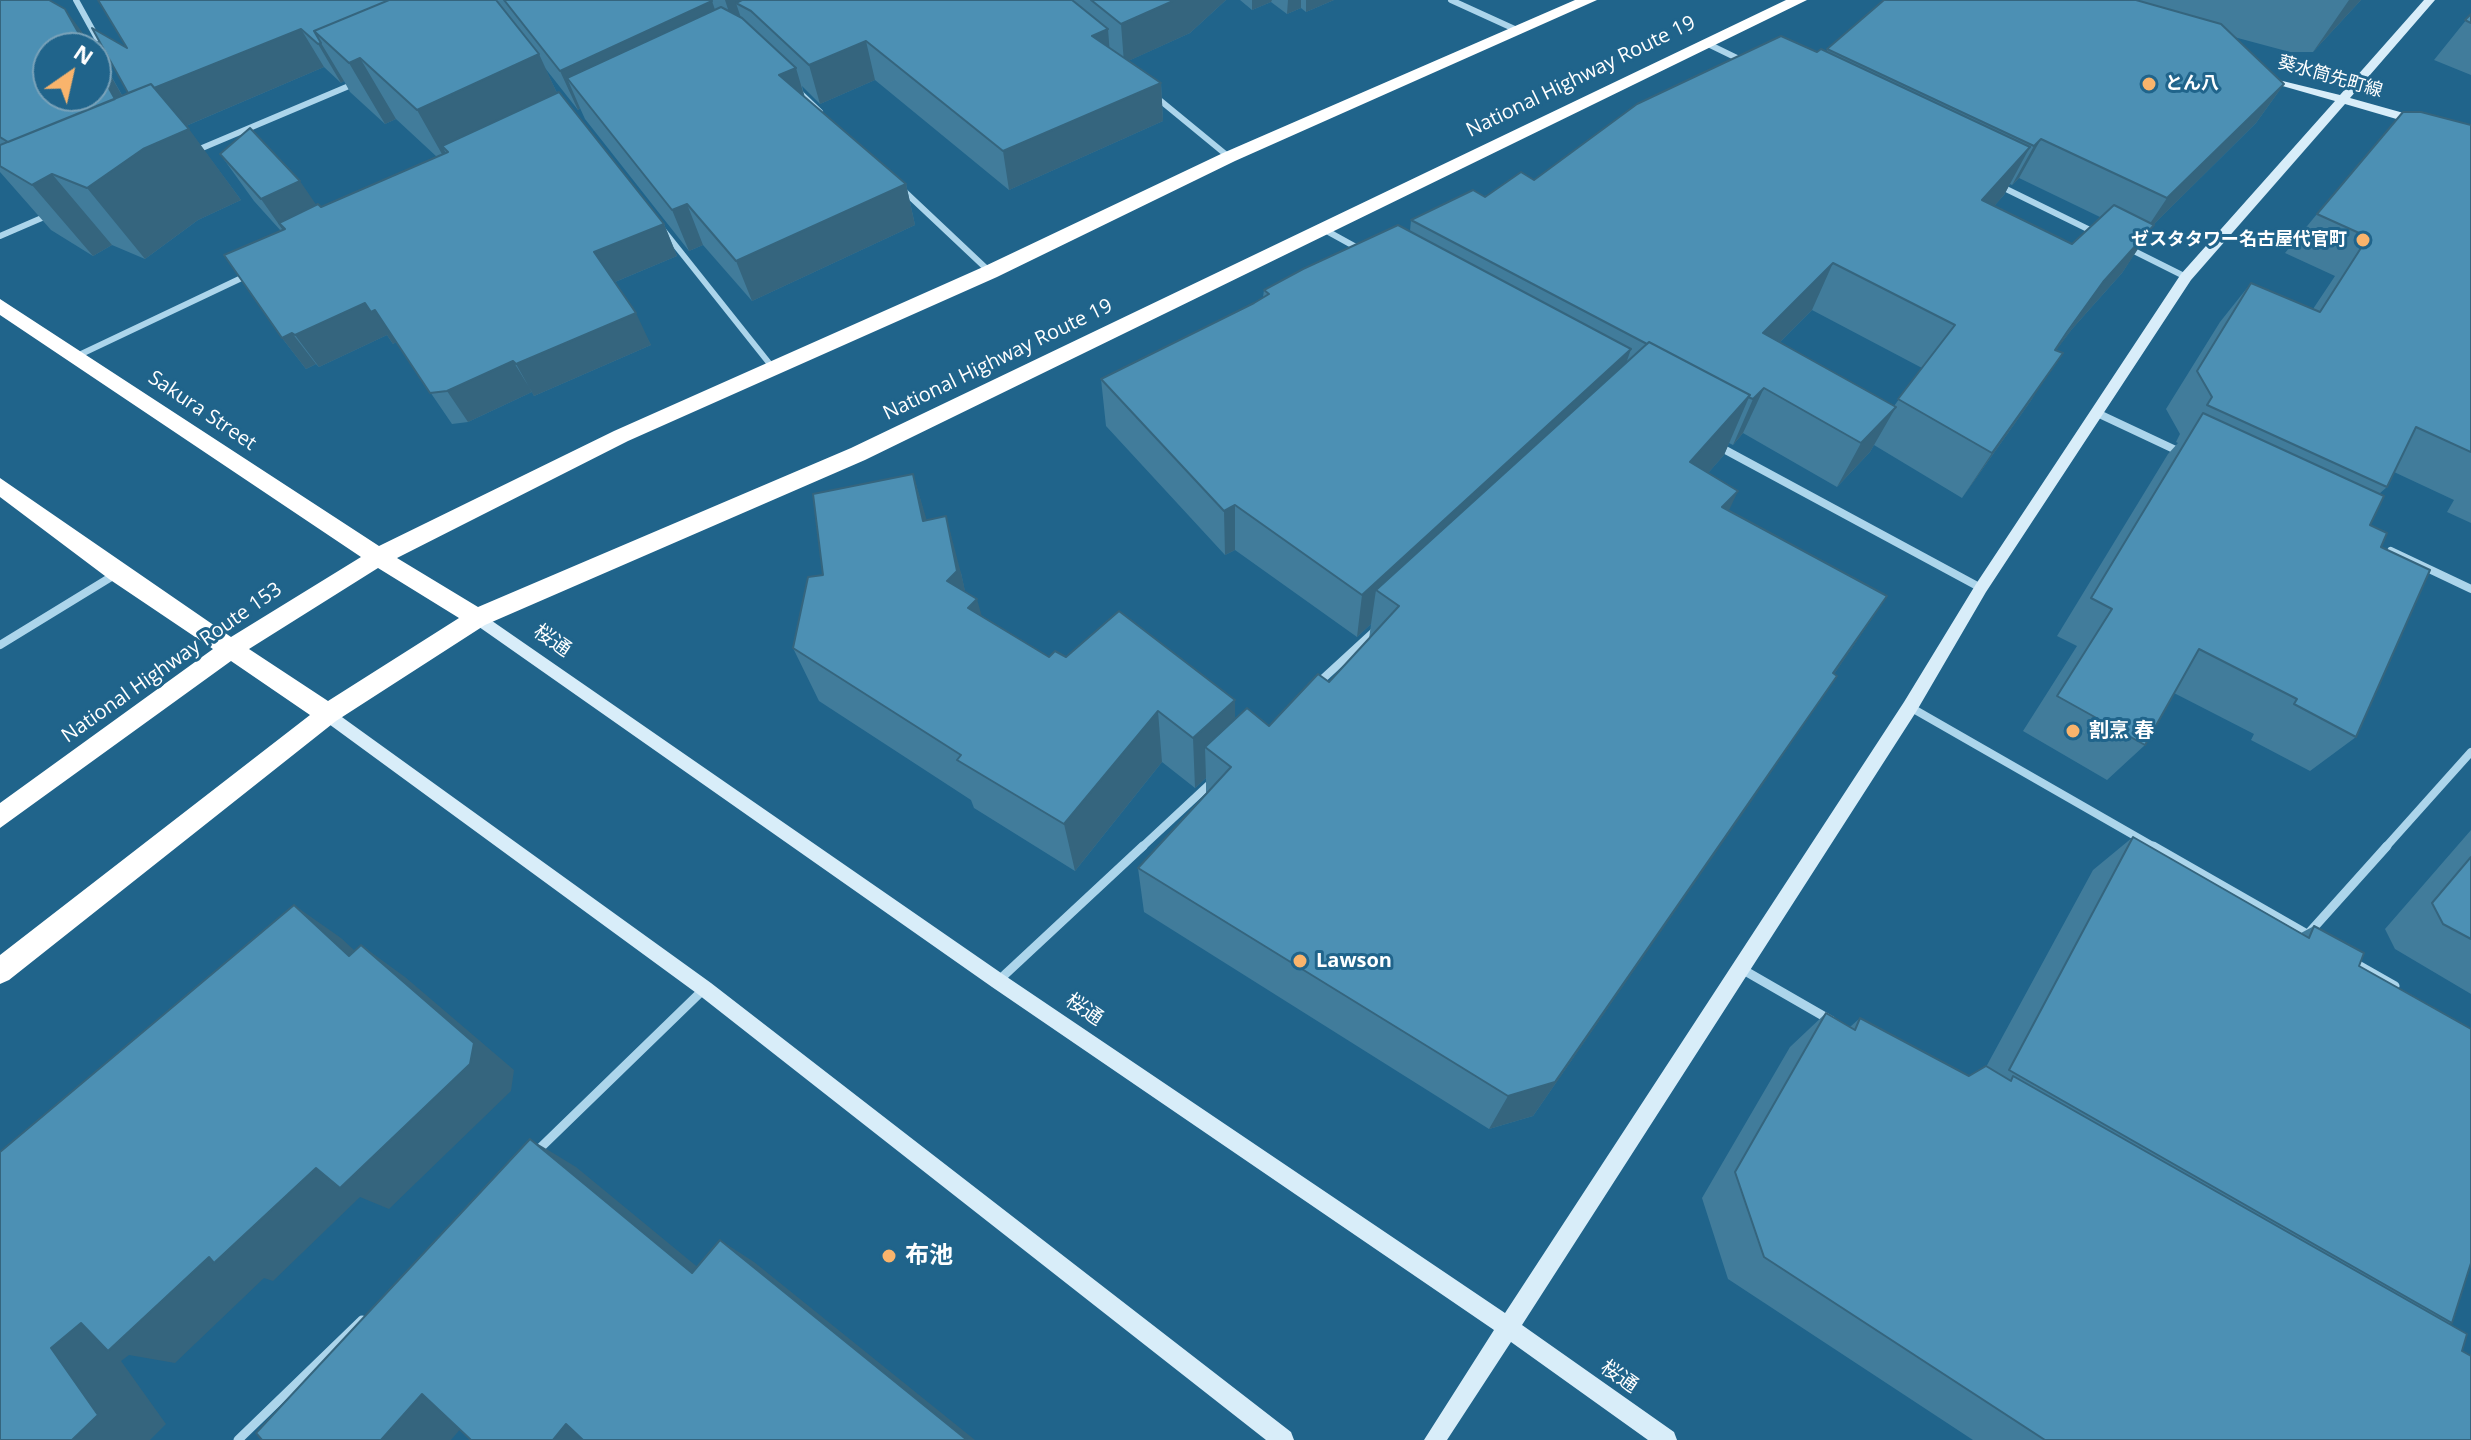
<!DOCTYPE html>
<html>
<head>
<meta charset="utf-8">
<style>
	body { margin:0 }
	#map { position:relative; width:2471px; height:1440px; overflow:hidden; background:#20648b; font-family:"Open Sans",sans-serif }
	canvas { display:block }
	.north { position:absolute; left:32px; top:32px; width:80px; height:80px; box-sizing:border-box; background:#20648b; border:2px solid #79a2b9; border-radius:50%; rotate:34deg; font-size:22px; font-weight:700; line-height:32px; text-align:center; color:#fff }
	.north::after { content:''; display:block; margin:auto; width:28px; height:36px; background:#f9b46c; clip-path:polygon(50% 0,100% 100%,50% 72%,0 100%) }
</style>
</head>
<body>
<div id="map">
<canvas width="2471" height="1440"></canvas>
<div class="north">N</div>
</div>
<script>
const c = document.querySelector('canvas').getContext('2d');
c.lineJoin = 'round';
function strokePath(path, color, width, dash) { c.strokeStyle = color; c.lineWidth = width; c.lineCap = dash ? 'butt' : 'round'; c.setLineDash(dash || []); c.stroke(path); }
function paint(path, color) { c.fillStyle = color; c.fill(path, 'evenodd'); }
function write(font, color, halo, rows, align = 'center') {
  c.font = font + ' "Open Sans","Noto Sans JP",sans-serif'; c.lineWidth = 6; c.setLineDash([]); c.textBaseline = 'middle'; c.strokeStyle = halo; c.fillStyle = color; for (const [text, x, y, turn = 0] of rows) {
    c.save(); c.translate(x, y); c.rotate((+turn || 0) * Math.PI / 180); c.textAlign = isNaN(turn) ? turn : align; if (halo) c.strokeText(text, 0, 0); c.fillText(text, 0, 0); c.restore();
  }
}
strokePath(new Path2D(`
	M76,0L97,38
	M1451,0L1519,31
	M1706,43L1743,61
	M798,91L820,112
	M1156,97L1229,157
	M195,151L356,83
	M2000,186L2096,233
	M903,190L990,272
	M1325,230L1363,251
	M664,231L773,368
	M0,236L51,214
	M2126,247L2186,277
	M77,356L250,274`), '#acd5eb', 6);
strokePath(new Path2D(`
	M2097,413L2180,452
	M1718,446L1981,588
	M2391,551L2471,589
	M0,645L116,574
	M1316,685L1377,629
	M1910,707L2156,848
	M1141,848L1213,781
	M2385,848L2471,752`), '#acd5eb', 8);
strokePath(new Path2D(`
	M2153,846L2312,937
	M2308,934L2387,846
	M2351,961L2395,986
	M1740,968L1832,1021
	M998,981L1143,846
	M536,1152L704,989
	M238,1440L362,1320`), '#acd5eb', 9);
paint(new Path2D(`
	M2424,0H2435L2350,98L2425,119V125H2417L2345,104L2191,280L1986,592L1916,712L1522,1325L1674,1432L1677,1440H1648L1511,1342L1447,1440H1424L1494,1330L992,987L472,622L469,618L477,612L482,614L1004,975L1505,1313L1904,702L1976,584L2181,274L2335,101L2258,79V75L2340,95Z
	M328,707L711,983L1291,1432L1294,1440H1266L699,995L322,719L320,714L322,709Z`), '#d8edf9');
paint(new Path2D(`
	M1575,0H1597L1235,161L997,277L628,441L397,558L478,607L851,448L1786,0H1807L865,460L485,625L336,721L9,980L0,984V955L310,715L231,661L0,828V803L213,649L109,579L0,497V478L231,637L361,557L0,315V299L379,546L614,431L983,267L1223,153ZM378,568L459,618L328,701L249,649Z`), '#fff');
paint(new Path2D(`
	M0,0L100,56L122,95L128,93L127,48L98,0H1226L1190,33L1128,61L1161,83L1163,121L1009,190L875,80L820,104L802,86L805,98L906,184L915,225L752,301L703,245L689,251L585,119L580,108L578,110L545,68L557,93L664,224L677,256L615,282L651,345L534,396L532,392L468,422L452,424L396,342L393,344L387,335L319,367L316,364L306,369L282,338L281,231L254,201L220,154L321,207L437,157L396,119L385,124L350,92L344,81L341,83L324,67L186,126L241,200L198,220L145,259L112,245L93,256L51,230L0,172Z
	M1240,0H1334L1306,12L1301,8L1287,14L1271,2L1252,10Z
	M1884,0H2361L2313,52H2290L2234,37L2284,84L2256,123L2153,225L2122,273L2072,329L2056,350L2032,399L1962,498L1874,445L1870,452L1837,487L1743,433L1733,445L1729,443L1724,455L1708,473L1729,511L1887,596L1834,674L1801,728L1533,1116L1489,1129L1144,912L1138,868L1206,794V778L1195,788L1162,762L1075,871L974,808L971,800L819,701L793,648L823,575L913,474L926,520L961,573L965,592L982,616L1049,657H1066L1235,700V719L1269,726L1329,682L1369,639L1371,624L1357,637L1235,550L1225,555L1106,426L1101,379L1254,303L1263,297L1264,290L1410,231L1411,220L1534,180L1817,52L1827,51V49ZM2019,178L2100,217L2072,244L1994,206L2004,195L2010,184L2012,185ZM1812,310L1922,368L1894,406L1780,342Z
	M2471,14V75L2434,60Z
	M2471,125V523L2447,512L2454,500L2394,472L2387,487L2379,494L2370,525L2381,547L2356,737L2310,771L2251,740L2254,734L2174,693L2145,745L2107,780L2023,731L2077,646L2057,636L2168,454L2178,443L2176,442L2180,434L2166,409L2220,322L2251,283L2313,309L2335,276L2285,253L2317,214Z
	M2471,830V994L2395,949L2385,929Z
	M2133,837L2301,933L2314,926L2359,966L2452,1323L2448,1324L2462,1351L2471,1440H1973L1728,1279L1702,1198L1790,1047L1826,1013L1850,1027L1860,1018L1969,1076L1986,1067L2093,870Z`), '#417c9b');
paint(new Path2D(`
	M725,0H808L736,3L745,30L736,34Z
	M1175,0H1226L1190,33L1124,63L1121,24Z
	M1252,0H1272L1271,2L1252,10Z
	M1288,0H1301V8L1287,14Z
	M1306,0H1334L1306,12Z
	M2349,0H2361L2313,52Z
	M712,1L725,39L567,78L580,108L578,110L560,71Z
	M65,9L94,48H87Z
	M301,29L324,67L181,128L189,129L241,200L198,220L145,259L87,188L52,174L112,245L93,256L32,185L96,65V50L151,146V89Z
	M1108,29L1111,68L1092,36Z
	M866,41L875,80L820,104L809,65Z
	M321,43L344,81L341,83L318,44Z
	M539,54L567,115L442,146L455,169L451,170L417,110Z
	M360,58L396,119L385,124L349,63Z
	M796,68L808,109L779,75Z
	M1161,83L1163,121L1009,190L1003,151Z
	M2284,84L2256,123L2141,237L2167,198Z
	M2041,139L2019,178L2012,185L2034,146Z
	M2030,147L2004,195L1957,248L1982,200Z
	M300,181L332,228L279,223L295,245L294,246L261,199Z
	M906,184L915,225L752,301L736,261Z
	M687,204L703,245L689,251L672,210Z
	M664,224L677,256L610,284L594,252Z
	M2154,225L2122,273L2072,329L2036,378L2103,282Z
	M1833,263L1812,310L1743,379L1763,333Z
	M365,303L375,310L396,342L393,344L387,335L319,367L295,335Z
	M636,313L651,345L534,396L516,364Z
	M292,333L316,364L306,369L282,338Z
	M1631,349L1615,396L1376,590L1371,624L1357,637L1362,595Z
	M2063,353L2032,399L1962,498L1992,453Z
	M513,361L532,392L468,422L447,391Z
	M1764,388L1743,433L1733,445L1753,399Z
	M1750,395L1724,455L1666,521L1690,462Z
	M1896,407L1870,452L1837,487L1861,443Z
	M913,474L930,531L923,521Z
	M1738,491L1711,549L1722,507Z
	M1235,505V550L1225,555L1224,511Z
	M946,516L961,573L969,608L977,599L992,653L947,581Z
	M1887,596L1850,651L1798,726L1833,673Z
	M1837,676L1751,802L1533,1116L1489,1129L1508,1096Z
	M1235,700V751L1205,747L1206,778L1195,788L1193,738Z
	M1158,711L1162,762L1075,871L1064,824Z
	M294,905L341,938L394,987L349,956Z
	M361,945L405,977L514,1070L511,1091L389,1209L360,1197L273,1281L264,1278L175,1363L129,1355L121,1361L166,1424L150,1440H72L51,1348Z
	M530,1139L576,1167L729,1293L692,1273Z
	M720,1240L754,1262L975,1440H967Z
	M422,1394L480,1406L451,1440H381Z
	M566,1424L610,1440H553Z`), '#35657e');
const building = new Path2D(`
	M0,0H49L65,9L87,48H48V96H96V65L115,99L8,142L0,137Z
	M98,0H389L314,31L321,43L318,44L301,29L154,88L151,84L128,93L92,28L127,48Z
	M389,0H496L539,54L417,110L360,58L349,63L314,31Z
	M504,0H711L712,1L560,71Z
	M742,0H1072L1108,29L1092,36L1161,83L1003,151L866,41L809,65L751,11L736,3Z
	M1091,0H1175L1121,24Z
	M1884,0H2136L2221,24L2284,84L2167,198L2041,139L2034,146L1827,49Z
	M721,7L742,18L796,68L779,75L906,184L736,261L687,204L672,210L567,78Z
	M2471,14V23L2465,20Z
	M1781,36L1817,52L1821,49L2030,147L1982,200L2072,244L2114,205L2154,225L2103,282L2067,332L2055,350L2063,353L1992,453L1898,399L1955,325L1833,263L1763,333L1896,407L1861,443L1764,388L1753,399L1748,397L1750,395L1649,342L1647,344L1411,220L1473,190L1485,197L1521,172L1534,180L1637,104Z
	M151,84L189,129L143,149L87,188L52,174L32,185L0,166V145Z
	M559,92L664,224L594,252L636,313L516,364L513,361L447,391L430,393L375,310L371,312L365,303L295,335L292,333L282,338L224,255L285,229L279,223L318,204L321,207L448,152L442,146Z
	M2403,112H2421L2471,125V452L2416,427L2387,487L2207,405L2212,397L2197,371L2251,283L2320,312L2368,237L2317,214Z
	M250,128L300,181L261,199L220,154Z
	M1398,225L1631,349L1362,595L1235,505L1224,511L1101,379L1254,303L1269,294L1264,290L1303,269Z
	M1649,342L1750,395L1690,462L1738,491L1722,507L1887,596L1833,673L1837,676L1784,752L1555,1082L1508,1096L1138,868L1231,767L1205,747L1247,708L1269,726L1318,674L1329,682L1399,606L1376,590Z
	M2203,413L2384,496L2370,525L2387,533L2381,547L2430,570L2356,737L2294,704L2297,699L2199,649L2145,745L2057,696L2112,609L2091,598Z
	M913,474L923,521L946,516L957,571L947,581L977,599L968,608L1049,657L1055,651L1066,657L1119,611L1235,700L1193,738L1158,711L1064,824L957,760L961,755L793,648L808,577L823,575L813,494Z
	M2133,837L2309,938L2314,926L2364,953L2359,966L2471,1029V1263L2452,1323L2009,1070Z
	M2471,857V939L2443,924L2432,903Z
	M294,905L349,956L361,945L474,1043L470,1064L340,1188L316,1168L214,1263L209,1257L108,1351L81,1323L51,1348L98,1415L72,1440H0V1152Z
	M1826,1013L1855,1030L1860,1018L1969,1076L1986,1066L2011,1081L2013,1076L2467,1334L2462,1351L2471,1356V1440H2045L1764,1257L1735,1172Z
	M530,1139L692,1273L720,1240L967,1440H583L566,1424L553,1440H471L422,1394L381,1440H262L256,1433Z`);
paint(building, '#4c90b4');
strokePath(building, '#35657e', 2);
for (const [x, y, r, color] of [
	[2149,84,8,"#f9b46c"],
	[2363,240,8,"#f9b46c"],
	[2073,731,8,"#f9b46c"],
	[1300,961,8,"#f9b46c"],
	[889,1256,8,"#f9b46c"]
]) { const dot = new Path2D(); dot.arc(x, y, r, 0, 2 * Math.PI); c.fillStyle = color; c.fill(dot); strokePath(dot, '#20648b', 3); }
write('18px', '#fff', '#20648b', [
	["葵水筒先町線",2330,77,16]
]);
write('bold 18px', '#fff', '#20648b', [
	["とん八",2165,84],
	["ゼスタタワー名古屋代官町",2347,240,"right"]
], 'left');
write('20px', '#fff', '#20648b', [
	["National Highway Route 19",1581,77,-26],
	["National Highway Route 19",998,360,-26],
	["Sakura Street",202,411,34],
	["桜通",552,641,35],
	["National Highway Route 153",172,663,-35],
	["桜通",1084,1010,34],
	["桜通",1619,1377,35]
]);
write('bold 20px', '#fff', '#20648b', [
	["割烹 春",2089,731],
	["Lawson",1316,961]
], 'left');
write('bold 24px', '#fff', '#20648b', [
	["布池",905,1256]
], 'left');
</script>
</body>
</html>
